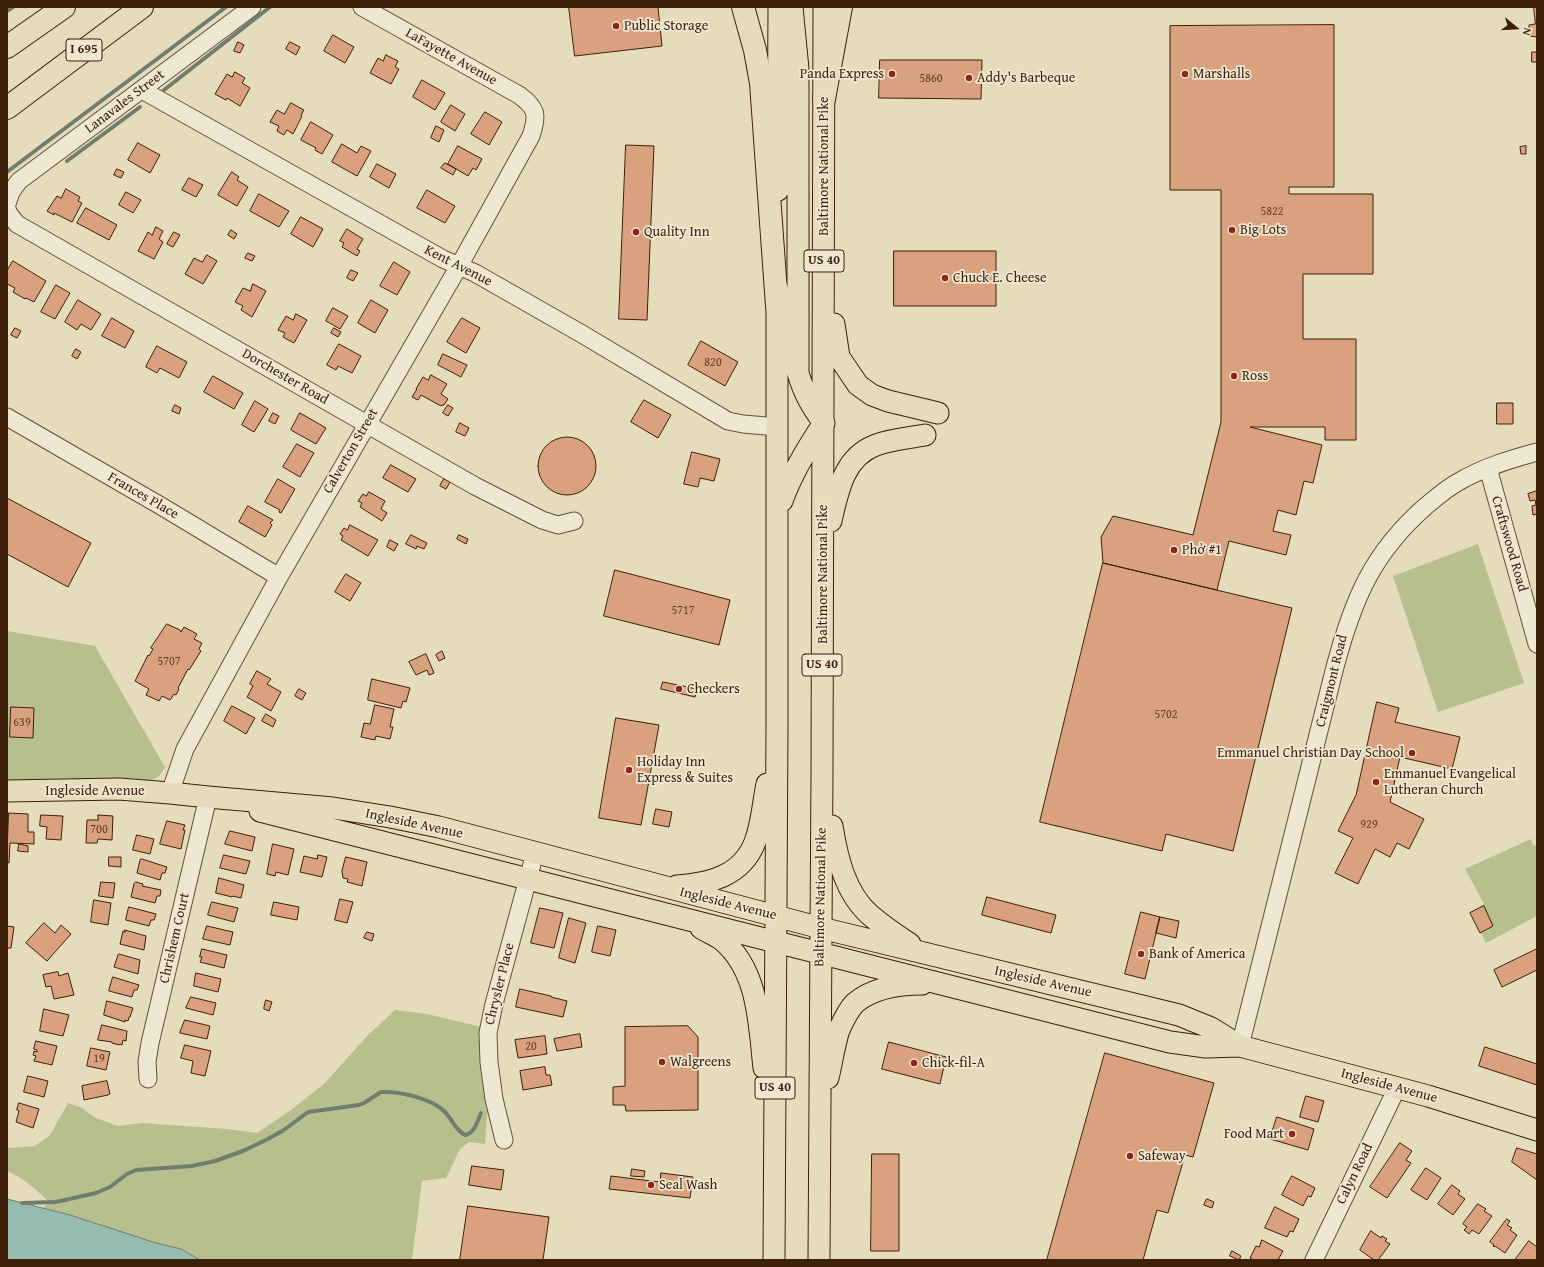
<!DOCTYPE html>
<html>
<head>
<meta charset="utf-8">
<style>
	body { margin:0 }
	#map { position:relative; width:1544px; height:1267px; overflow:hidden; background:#e5dcbb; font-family:"Gentium Book Plus",serif }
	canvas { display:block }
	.frame { position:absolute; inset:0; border:8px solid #3e1f0a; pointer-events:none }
	.north { position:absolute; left:1496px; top:8px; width:40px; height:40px; -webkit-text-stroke:3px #eee8d3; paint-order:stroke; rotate:108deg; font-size:11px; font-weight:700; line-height:16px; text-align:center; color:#3e1f0a }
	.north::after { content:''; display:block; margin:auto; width:14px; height:18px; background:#3e1f0a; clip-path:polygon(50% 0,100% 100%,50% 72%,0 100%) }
</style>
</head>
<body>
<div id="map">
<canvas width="1544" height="1267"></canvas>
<div class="frame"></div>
<div class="north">N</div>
</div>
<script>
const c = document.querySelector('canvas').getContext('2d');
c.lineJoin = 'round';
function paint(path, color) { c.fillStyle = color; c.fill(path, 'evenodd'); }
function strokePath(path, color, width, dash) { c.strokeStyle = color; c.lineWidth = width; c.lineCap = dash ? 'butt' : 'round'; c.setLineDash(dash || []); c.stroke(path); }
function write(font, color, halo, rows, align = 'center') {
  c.font = font + ' "Gentium Book Plus",serif'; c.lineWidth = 3.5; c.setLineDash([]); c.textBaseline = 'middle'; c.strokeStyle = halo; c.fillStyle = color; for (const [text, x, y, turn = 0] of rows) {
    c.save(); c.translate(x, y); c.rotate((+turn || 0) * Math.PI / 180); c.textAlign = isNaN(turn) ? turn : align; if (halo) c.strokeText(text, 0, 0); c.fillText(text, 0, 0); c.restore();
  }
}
paint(new Path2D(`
	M1478,544L1524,683L1438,712L1393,576Z
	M7,631L95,646L165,767C158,779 157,779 144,781L7,782Z
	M1531,839L1533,846L1537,845V916L1486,943L1471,912L1484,904L1465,869Z
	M395,1010L427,1014L482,1027L490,1114H487L485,1144L469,1142L460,1149L446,1178L422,1181L412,1260H7V1199L43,1208L49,1202C36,1189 23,1178 7,1171V1148L35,1146L50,1135L68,1103L80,1107L96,1118L118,1126L142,1123L227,1129L257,1133L291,1110L325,1083L366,1037Z`), '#b8bf8e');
const water = new Path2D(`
	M7,1199L70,1215L156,1243L181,1249L200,1260H7Z`);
paint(water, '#96bcb0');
strokePath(water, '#737d6e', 1);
strokePath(new Path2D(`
	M7,11L13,7
	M164,90L270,7
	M67,161L140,107
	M7,172L226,7
	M22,1203L56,1202L96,1193L110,1187L127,1174L136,1170L192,1166L215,1161L243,1151L268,1139L284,1130L308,1112L359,1105L364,1103L381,1092C399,1091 431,1098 445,1112C452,1119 455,1130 465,1135C475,1133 477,1122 481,1113`), '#737d6e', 4);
const building = new Path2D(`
	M569,7H658L662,46L575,56Z
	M1534,7H1537V37L1529,36V25L1535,24Z
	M1334,25V187H1289V194H1373V274H1303V339H1356V440H1325V427H1250L1322,445L1313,483L1304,481L1296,515L1278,510L1273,531L1291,535L1286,555L1229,541L1217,590L1103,563L1101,537L1113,516L1193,535L1221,422V190H1170V26Z
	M333,35L354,47L345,63L324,51Z
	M238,42L244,45L240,53L234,51Z
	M290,42L300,47L296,55L286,49Z
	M1532,52H1537V62H1532Z
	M386,55L398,61L395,67L399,69L391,84L370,73L378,58L383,61Z
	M880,60H982L981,99L879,98Z
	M235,72L245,78L242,83L250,88L240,106L227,98L226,100L215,94L227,74L232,77Z
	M422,80L445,93L435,110L413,97Z
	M291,103L304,110L301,115L302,116L293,134L287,130L284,135L277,131L279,126L270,122L277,110L284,114Z
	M451,105L465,114L455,131L441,122Z
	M485,112L502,122L489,145L471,134Z
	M311,122L333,135L322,154L315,150L316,148L301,140Z
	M436,126L444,130L439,142L431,138Z
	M138,143L160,155L150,173L128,160Z
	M342,144L357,153L361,146L371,151L357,176L332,162Z
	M626,145L654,146L647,320L619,319Z
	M458,146L482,159L476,170L473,168L468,176L448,164Z
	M1526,146V154H1521L1520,147Z
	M445,163L456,169L453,175L441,168Z
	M377,164L396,174L389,188L370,177Z
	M117,169L124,172L121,178L114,175Z
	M232,172L239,177L237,180L248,187L237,206L218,195Z
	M189,178L203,185L196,197L182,190Z
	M66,189L80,197L78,201L82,203L72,222L54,213V215L47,211L57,196L61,198Z
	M427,190L455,206L445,223L417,208Z
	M126,192L141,200L133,213L119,205Z
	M259,194L289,211L279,227L250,211Z
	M86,208L117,225L109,240L77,223Z
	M301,217L323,229L313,247L291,234Z
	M156,227L163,231L159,239L163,242L154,259L138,251L148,232L152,235Z
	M347,229L363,239L357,249L360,251L357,256L342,247L344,243L340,241Z
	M231,230L237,234L234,239L228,235Z
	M174,232L180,235L173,247L167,244Z
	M894,251H996V306H894Z
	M248,253L255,256L252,261L245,258Z
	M207,255L217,261L203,284L185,274L194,258L202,262Z
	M13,261L46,281L34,302L26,298L25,299L13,292L15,288L7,284V271Z
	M394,262L410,272L397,295L380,286Z
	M351,270L358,273L353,281L347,278Z
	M253,284L266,291L252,317L241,310L243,306L235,302L243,288L250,291Z
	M56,285L70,293L55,319L41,312Z
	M78,300L101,314L91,330L81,324L77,330L65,322Z
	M371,300L388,310L375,333L358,323Z
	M333,308L348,316L340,329L326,321Z
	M296,314L307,320L294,343L283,337L285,333L278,330L286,316L293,320Z
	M112,318L134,331L125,348L102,336Z
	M462,318L480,328L466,353L447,342Z
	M15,328L21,331L17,338L11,335Z
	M334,328L341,332L338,337L331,333Z
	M701,341L738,362L725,386L688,365Z
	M339,344L361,356L352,373L338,366L336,370L327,365Z
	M157,346L187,362L179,378L160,368L157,373L146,367Z
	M76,349L81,352L77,359L72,356Z
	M443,354L467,365L461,377L438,365Z
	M431,375L447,384L441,394L448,399L444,405H442L441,406L421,395L418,400L412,397L417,389H416L423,377L428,380Z
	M213,376L243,393L234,409L204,392Z
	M644,400L671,415L658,438L631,422Z
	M255,401L268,409L254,432L242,425Z
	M1497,403H1513V424H1497Z
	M175,405L181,408L179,414L172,411Z
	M448,405L453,408L448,416L443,413Z
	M273,413L279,416L275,424L269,421Z
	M300,413L326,428L316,444L291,430Z
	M460,423L469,428L465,436L456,432Z
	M538 466a29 29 0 1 1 58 0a29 29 0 1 1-58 0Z
	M297,444L314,453L300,477L283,467Z
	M692,452L720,459L714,481L700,478L698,487L684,484Z
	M391,465L416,479L408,492L383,478Z
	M278,479L295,489L281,513L279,512L280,510L265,502Z
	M444,479L450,482L446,489L440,486Z
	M1537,491V514L1533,515L1532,506L1536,505L1535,500L1530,501L1528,494Z
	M369,492L385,501L381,509L387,513L382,521L360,507L362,503L358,501L363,494L366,496Z
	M7,498L91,543L68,587L7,554Z
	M248,506L273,520L270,523L272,525L265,537L239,522Z
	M350,525L378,540L368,556L341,540L343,536L340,534L344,528L347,530Z
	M411,535L427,543L424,549L417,546L416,549L406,544Z
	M459,535L468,539L466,544L457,539Z
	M390,540L398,544L394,551L387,547Z
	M1103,563L1292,608L1233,851L1166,834L1162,851L1040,822Z
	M615,570L730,600L719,645L604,616Z
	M346,574L361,583L350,601L335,592Z
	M167,624L180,630L181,632L184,627L197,634L194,639L202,643L199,649L201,651L189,670L188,669L178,688L179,689L176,695L174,694L170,700L162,696L159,701L146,695L149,689L135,681L148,655L149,656L153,649L151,648Z
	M442,651L445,658L439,661L436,655Z
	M426,654L434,673L429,675L427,670L416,675L409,662Z
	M257,671L271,679L267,684L281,692L271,711L247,697L253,686L250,684Z
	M372,679L410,688L406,702L403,701L401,708L368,700Z
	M663,682L697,689L695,697L661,689Z
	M299,689L306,693L302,700L295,696Z
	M1377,702L1399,708L1395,722L1460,737L1452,769L1400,757L1390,802L1424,819L1409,849L1397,843L1390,857L1375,849L1358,884L1335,873L1353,838L1338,831L1356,795Z
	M375,705L394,709L390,727H393L390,739L376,736L375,740L361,737L364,723L370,724Z
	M232,706L255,718L246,734L224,721Z
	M11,707L34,708L33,738L10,737Z
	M266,714L276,720L273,727L262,721Z
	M616,718L659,725L641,825L599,818Z
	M656,809L672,812L669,827L653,824Z
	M9,813L28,814V832H34V844L10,843L9,863L7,862Z
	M41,815L63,816L61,840L46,839L47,827L40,826Z
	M98,815L113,816L112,840L98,839L97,843H86L87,820H98Z
	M167,821L185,825L183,830H185L181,849L160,844Z
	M230,831L255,837L252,851L225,844Z
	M137,835L154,839L150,854L133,850Z
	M19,844L28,846V852L18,851Z
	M273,844L294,849L288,875L276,872L275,876L267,874Z
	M224,855L250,861L246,874L220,868Z
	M318,855L327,857L322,877L300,872L304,856L317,859Z
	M109,857H121V867L109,866Z
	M346,857L367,862L362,886L347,882L348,879L343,878L342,871Z
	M142,859L167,867L165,873H162L160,880L137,873L140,860Z
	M219,878L244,885L241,898L233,896L232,897L216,893Z
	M101,882L115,883L113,898L99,896Z
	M136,882L143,884L142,886L161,890L160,896H157L155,903L131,897L134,884Z
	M987,897L1056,915L1051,933L982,915Z
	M340,899L353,902L347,923L335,920Z
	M94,900L111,903L108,925L91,922Z
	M212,902L238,908L234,922L208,915Z
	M274,902L299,907L297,920L271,915Z
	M1484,906L1493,926L1480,933L1470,913Z
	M129,907L156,914L154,920H151L149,926L126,920Z
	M540,908L563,913L554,948L531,943Z
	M1141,912L1160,917L1145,979L1125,974Z
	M1160,917L1179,921L1176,938L1156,933Z
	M569,918L586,923L575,963L559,958Z
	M44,923L55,933L61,925L71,934L47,961L26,943Z
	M7,926L14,927L11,948H7Z
	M207,926L233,932L230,945L203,939Z
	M598,926L616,930L610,956L592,952Z
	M125,930L146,936L144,950L120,944L123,931L125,932Z
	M367,932L374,934L372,941L364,938Z
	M202,949L227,955L224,968L200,962L202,957H200Z
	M1537,949V970L1502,987L1494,970Z
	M119,954L140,960L138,974L114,967L118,955Z
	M58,972L59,976L68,973L74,995L54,999L51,986L46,987L43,975Z
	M196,973L221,979L218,992L194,986Z
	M113,977L139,985L137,990H134L132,997L109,991Z
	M520,989L551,996V997L567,1001L563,1017L516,1007Z
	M191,997L216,1003L213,1015L186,1008Z
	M266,1000L272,1002L269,1011L264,1009Z
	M107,1001L133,1008L130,1017H129L128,1021L125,1020V1022L104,1015Z
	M44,1009L69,1015L63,1036L40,1031Z
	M185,1020L210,1026L207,1039L180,1033Z
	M102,1025L127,1031L126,1041L123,1040L122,1045L120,1044L119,1045L112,1043V1042L98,1040Z
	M688,1026L698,1037V1110L626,1111L625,1105H613V1087L625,1086V1027Z
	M580,1034L582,1047L557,1051L554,1039Z
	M545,1036L547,1054L518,1058L515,1040Z
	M36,1041L57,1046L52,1065L34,1061L36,1056L33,1055L34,1051L37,1052V1050L34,1049Z
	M889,1042L946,1057L940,1084L882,1069Z
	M185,1045L211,1051L205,1076L191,1073L193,1061L181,1058Z
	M1485,1047L1537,1064V1085L1479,1066Z
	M91,1048L110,1052L106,1070L87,1066Z
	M1105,1053L1214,1083L1193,1157L1185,1155L1168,1213L1157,1210L1143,1260H1047Z
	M545,1067L546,1075H550L552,1085L523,1090L520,1071Z
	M28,1076L48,1081L44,1097L24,1092Z
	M107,1081L110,1094L108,1095L84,1100L82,1086Z
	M1306,1096L1324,1101L1318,1122L1300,1117Z
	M19,1103L39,1109L33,1128L16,1122L19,1111L17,1110Z
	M1277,1117L1314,1129L1308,1150L1270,1139Z
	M1400,1143L1412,1151L1406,1160L1411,1163L1387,1198L1370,1187Z
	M1517,1148L1537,1154V1180L1512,1162Z
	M872,1154H899V1251H871Z
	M472,1166L504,1170L501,1190L469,1185Z
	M1426,1168L1441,1178L1427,1200L1411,1190Z
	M632,1169L645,1171L644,1177L631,1176Z
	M661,1173L693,1177L690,1198L609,1189L611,1176L660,1182Z
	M1292,1176L1315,1188L1311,1197L1308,1196L1303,1206L1282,1195Z
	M1452,1185L1460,1191L1458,1194L1465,1199L1453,1215L1438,1204Z
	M1207,1199L1214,1202L1212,1208L1204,1205Z
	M1478,1204L1486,1209L1484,1211L1492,1216L1479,1234L1472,1230L1469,1234L1464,1230L1467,1227L1463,1224Z
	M468,1206L549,1217L543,1260H460Z
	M1275,1207L1299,1219L1293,1232L1290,1231L1287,1237L1265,1228Z
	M1507,1219L1510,1221L1507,1225L1512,1228L1510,1230L1517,1235L1505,1253L1495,1246L1494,1247L1493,1246L1494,1245L1490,1242Z
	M1371,1231L1381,1238L1382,1236L1387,1239L1385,1241L1390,1244L1378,1260H1374L1360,1250Z
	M1262,1240L1283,1251L1278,1260H1254L1250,1258L1256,1246L1259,1247Z
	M1529,1241L1537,1247L1536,1249L1537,1250V1260H1515Z
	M1232,1251L1241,1256L1239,1260L1230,1256Z`);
paint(building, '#daa17f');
strokePath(building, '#3e1f0a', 1);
const minor = new Path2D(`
	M142,90L443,259L475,273L582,334L728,421L743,424L778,427
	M7,204L11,192L19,181L252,7
	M7,209L9,214L17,224L475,486L542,520L558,525L574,521
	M7,417L161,506L279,577
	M1488,468L1537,644
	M170,793L185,749L279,577L459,266L531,136C538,115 537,108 519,95L362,7
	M1240,1046L1335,667C1353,600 1372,553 1426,506C1437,497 1448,487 1460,481C1484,467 1511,459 1537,452
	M148,1079L147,1062L150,1043L208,797
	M504,1140L494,1099L489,1062L488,1033L494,1004L535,853
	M1314,1260L1397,1088`);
const major = new Path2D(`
	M792,7L798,69V373C804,393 811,406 824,423
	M778,190L779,7
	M834,324L839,357L858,385L872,395L888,401L938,413
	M782,501C792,473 807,448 824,423
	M831,521C838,490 844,457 876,445C891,439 909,438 925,435
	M7,791L119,789L170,793L208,797L333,808L390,817L439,827L821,928L1179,1015L1211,1028L1240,1046L1428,1096L1537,1130
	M260,811C563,889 867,964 1170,1042L1206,1047L1240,1046
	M832,826C837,857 845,893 870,915C883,926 896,935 910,944
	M677,886C709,884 742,876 755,842C762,824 763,803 767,784
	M701,928C707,932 715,935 722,940C759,971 759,1024 764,1068
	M828,1078C832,1062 834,1045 839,1030C843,1021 848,1010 855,1003C873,988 899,984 922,984
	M774,1260L777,725V288
	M819,1260L822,770L824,7`);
const highway = new Path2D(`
	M743,7L755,50L761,83L777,306
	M7,47L64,7
	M824,99L841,7
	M7,108L142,7`);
strokePath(minor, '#684e36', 19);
strokePath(major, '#3e1f0a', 23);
strokePath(highway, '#3e1f0a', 24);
strokePath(minor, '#eee8d3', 17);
strokePath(major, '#e5dcbb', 21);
strokePath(highway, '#e5dcbb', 22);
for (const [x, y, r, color] of [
	[616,26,4,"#8f2418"],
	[892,74,4,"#8f2418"],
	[1185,74,4,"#8f2418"],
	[969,78,4,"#8f2418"],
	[1232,230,4,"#8f2418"],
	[636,232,4,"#8f2418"],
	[945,278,4,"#8f2418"],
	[1234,376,4,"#8f2418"],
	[1174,550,4,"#8f2418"],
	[679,689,4,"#8f2418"],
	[1412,753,4,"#8f2418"],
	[629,770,4,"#8f2418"],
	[1376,782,4,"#8f2418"],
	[1141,954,4,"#8f2418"],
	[662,1062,4,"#8f2418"],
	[914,1063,4,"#8f2418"],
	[1292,1134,4,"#8f2418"],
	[1130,1156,4,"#8f2418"],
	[651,1185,4,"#8f2418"]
]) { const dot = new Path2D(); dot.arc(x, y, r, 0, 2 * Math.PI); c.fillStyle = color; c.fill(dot); strokePath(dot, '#eee8d3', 1.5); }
write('12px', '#654027', null, [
	["5860",931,79],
	["5822",1272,212],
	["820",713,363],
	["5717",683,611],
	["5707",169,662],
	["5702",1166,715],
	["639",22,723],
	["929",1369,825],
	["700",99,830],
	["20",531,1047],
	["19",99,1059]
]);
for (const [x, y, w] of [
	[84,50,36],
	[824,261,40],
	[822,665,40],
	[775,1088,40]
]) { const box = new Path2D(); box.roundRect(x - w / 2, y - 11, w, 22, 3); c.fillStyle = '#eee8d3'; c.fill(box); strokePath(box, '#3e1f0a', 1); }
write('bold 13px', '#3e1f0a', null, [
	["I 695",84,50],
	["US 40",824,261],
	["US 40",822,665],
	["US 40",775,1088]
]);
write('14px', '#3e1f0a', '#eee8d3', [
	["Public Storage",624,26],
	["Panda Express",884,74,"right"],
	["Marshalls",1193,74],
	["Addy's Barbeque",977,78],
	["Big Lots",1240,230],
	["Quality Inn",644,232],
	["Chuck E. Cheese",953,278],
	["Ross",1242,376],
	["Phở #1",1182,550],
	["Checkers",687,689],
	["Emmanuel Christian Day School",1404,753,"right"],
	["Holiday Inn",637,762],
	["Express & Suites",637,778],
	["Emmanuel Evangelical",1384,774],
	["Lutheran Church",1384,790],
	["Bank of America",1149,954],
	["Walgreens",670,1062],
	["Chick-fil-A",922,1063],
	["Food Mart",1284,1134,"right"],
	["Safeway",1138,1156],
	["Seal Wash",659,1185]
], 'left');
write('14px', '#3e1f0a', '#eee8d3', [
	["LaFayette Avenue",451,57,29],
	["Lanavales Street",125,102,-37],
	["Baltimore National Pike",824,166,-90],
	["Kent Avenue",458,266,27],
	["Dorchester Road",285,377,30],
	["Calverton Street",351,451,-60],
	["Frances Place",143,496,30],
	["Craftswood Road",1509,544,74],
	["Baltimore National Pike",823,574,-90],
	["Craigmont Road",1332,681,-76],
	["Ingleside Avenue",95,791],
	["Ingleside Avenue",414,824,12],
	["Baltimore National Pike",821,897,-89],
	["Ingleside Avenue",728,904,14],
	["Chrishem Court",175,938,-77],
	["Ingleside Avenue",1043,982,13],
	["Chrysler Place",500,984,-76],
	["Ingleside Avenue",1389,1086,15],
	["Calyn Road",1355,1174,-64]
]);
</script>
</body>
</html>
